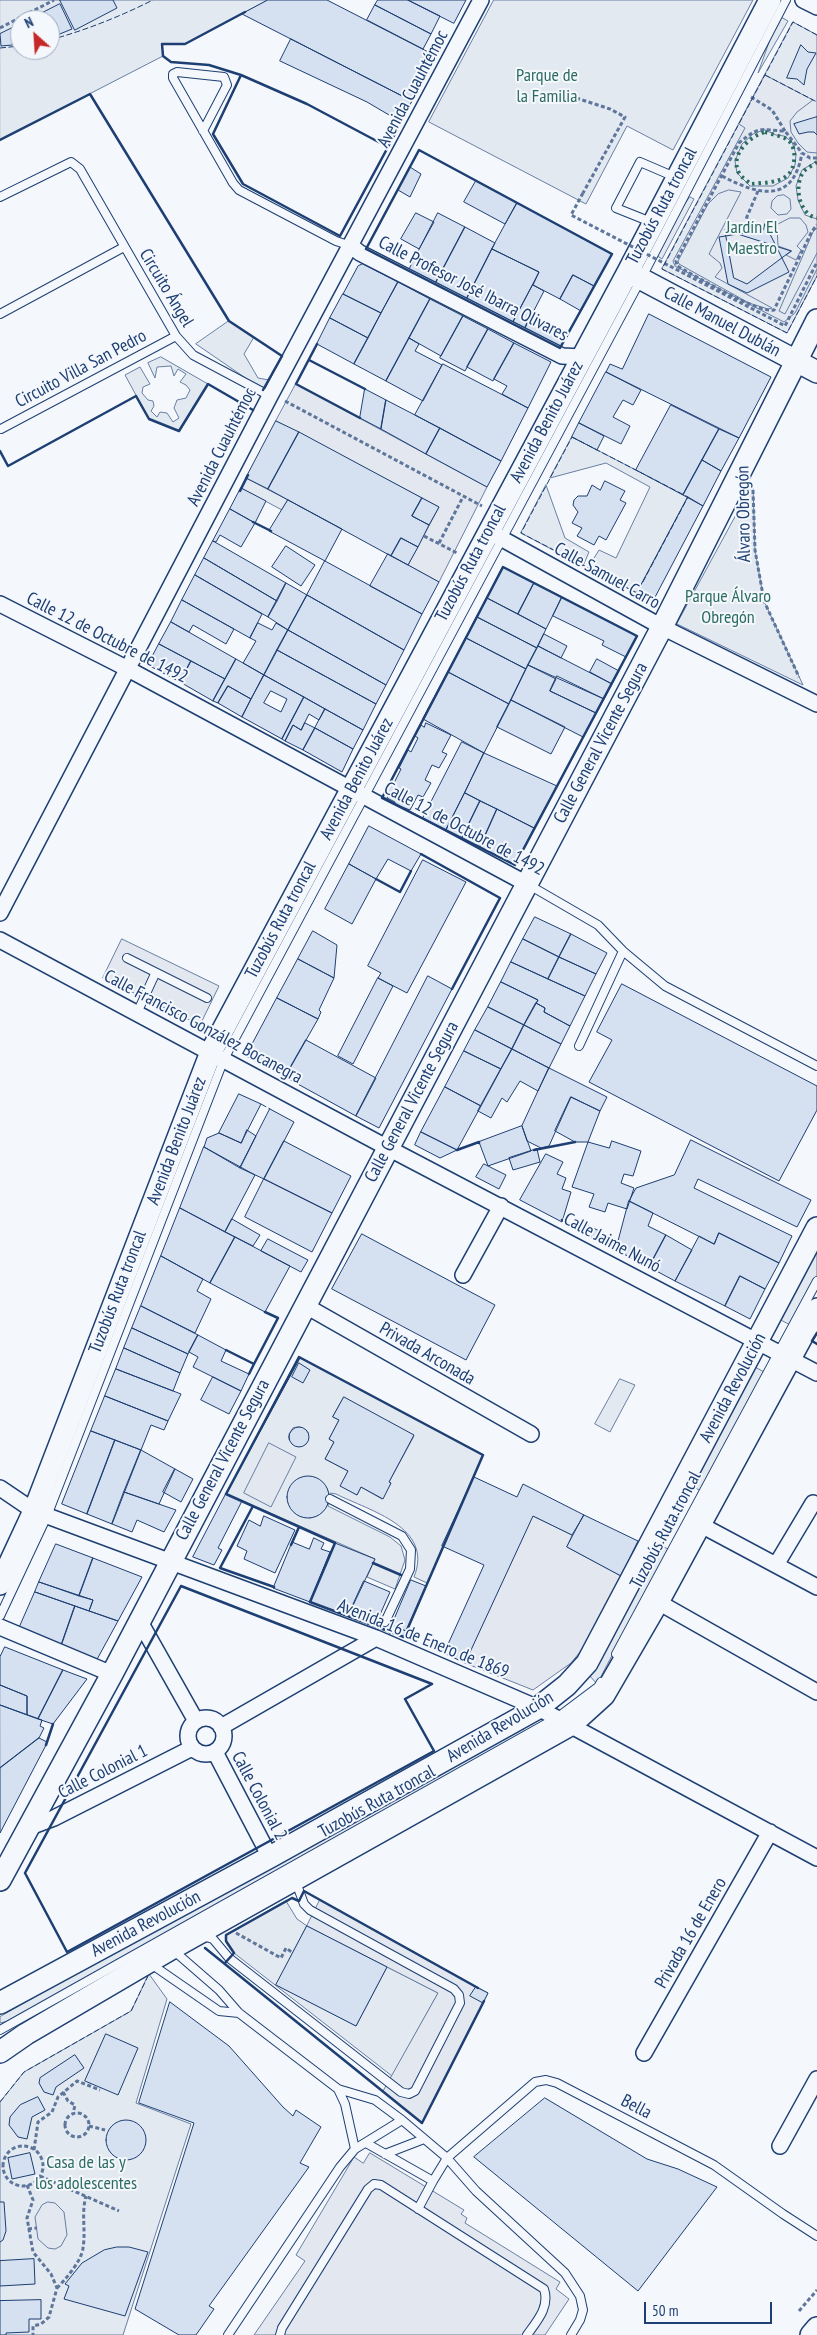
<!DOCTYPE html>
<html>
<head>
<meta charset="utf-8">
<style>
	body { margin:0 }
	#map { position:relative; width:817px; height:2335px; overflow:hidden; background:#f4f7fb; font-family:"PT Sans Narrow",sans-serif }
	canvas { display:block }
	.north { position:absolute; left:10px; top:10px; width:50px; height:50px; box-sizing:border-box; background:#f4f7fb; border:1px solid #9eadc5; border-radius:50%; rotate:334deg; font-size:14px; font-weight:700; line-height:20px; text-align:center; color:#1d3f73 }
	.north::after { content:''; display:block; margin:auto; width:18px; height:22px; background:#c62828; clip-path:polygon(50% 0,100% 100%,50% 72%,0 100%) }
	.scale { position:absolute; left:644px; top:2302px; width:128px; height:22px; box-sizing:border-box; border:2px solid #1d3f73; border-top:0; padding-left:6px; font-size:15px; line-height:18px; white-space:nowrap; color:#1d3f73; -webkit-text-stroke:4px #f4f7fb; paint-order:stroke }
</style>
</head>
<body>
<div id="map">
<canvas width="817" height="2335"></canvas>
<div class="north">N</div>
<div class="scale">50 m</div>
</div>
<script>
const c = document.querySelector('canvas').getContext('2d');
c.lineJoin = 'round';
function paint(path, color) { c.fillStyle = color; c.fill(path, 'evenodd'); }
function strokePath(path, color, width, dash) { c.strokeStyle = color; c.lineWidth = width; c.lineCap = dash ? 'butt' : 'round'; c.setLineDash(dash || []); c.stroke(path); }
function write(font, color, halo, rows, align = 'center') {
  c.font = font + ' "PT Sans Narrow",sans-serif'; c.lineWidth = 4; c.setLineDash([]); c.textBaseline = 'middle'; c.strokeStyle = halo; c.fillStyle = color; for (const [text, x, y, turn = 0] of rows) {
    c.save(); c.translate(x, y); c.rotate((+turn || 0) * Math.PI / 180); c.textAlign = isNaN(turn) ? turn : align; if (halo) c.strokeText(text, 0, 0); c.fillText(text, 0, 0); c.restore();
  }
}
const green = new Path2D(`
	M0,0H268L185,44H162L163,56L0,140ZM20,20H50V50H20Z
	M494,0H753L673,150L627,126L586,204L429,122Z
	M781,17L788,21L758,73L772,34Z
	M793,22L817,35V276L787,333L662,269Z
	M690,197L694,199L662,259L656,255L676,217Z
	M229,321L254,337L244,354L258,378L269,380L263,390L196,344Z
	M161,357L208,384L179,431L149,419L125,375L140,367L150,384L143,387L142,393L148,400L153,401L154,406L151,411L157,417L160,412L167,413L173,422L179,418L174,408L177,400L186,398L190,390L186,385L180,382L186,374L178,369L174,376L171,366L157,367L155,378L148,363Z
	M572,437L688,497L637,593L588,568L599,550L616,558L650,487L606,463L550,478Z
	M246,478L288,500L282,510L241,488Z
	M753,484L755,550L764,601L803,685L677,624Z
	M546,485L565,538L589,552L583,566L521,533Z
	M817,1247V1278L792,1326L779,1319Z
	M300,1358L483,1455L427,1583L414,1577C434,1527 370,1511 336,1494L330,1493L328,1506L390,1537L401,1546L405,1560L395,1589L367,1577L375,1559L227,1494ZM344,1398L414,1436L389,1482L391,1483L382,1499L361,1487L357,1495L341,1486L348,1471L325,1459L334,1442L329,1439L339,1420L333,1417ZM300,1427L308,1432V1438L306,1444L297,1446L289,1440V1434L293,1428ZM305,1477C334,1477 338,1511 310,1518L296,1514L288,1503C287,1489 292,1482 305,1477Z
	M755,1367L766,1373L701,1491L690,1485Z
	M620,1379L635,1385L610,1432L595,1424Z
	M658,1544L668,1549L597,1684L589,1675Z
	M519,1725L526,1732L17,2019L0,2023V2017Z
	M286,1901L297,1919L307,1926L277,1985L356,2026L387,1967L438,1993L392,2076L234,1953C230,1948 223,1942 226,1935Z
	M149,1974L167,1999L136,2103L191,2124L123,2335H0V2102L24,2072L131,2011Z`);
paint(green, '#e3e9f0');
strokePath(green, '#687fa3', 1);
const parking = new Path2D(`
	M765,75L813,100L797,112L790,121L791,132L798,143L807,152L817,153V161L802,170L796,186L798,200L805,215L817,219V228L813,232L779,311L785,314L817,253V269L795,313L784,322L675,266L673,261L745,128L739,124ZM765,130L776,135L784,136L792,142L796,154L795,165L788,178L773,186H750L737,173L735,161L742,144L753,134ZM729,190L741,192L709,254L720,263L722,268L715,277L772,308L768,309L749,303L679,264L678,261L708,204L718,194ZM784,195L790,199L791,209L787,214L778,215L771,208L772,201L777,196ZM790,218H800L806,225L808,232L797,246L801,250L796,260L786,255L792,251L778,246L777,225Z
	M296,384L487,487L439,582L408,565L439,507L276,421Z
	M122,939L219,986L200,1025L103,978Z
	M269,1443L296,1457L271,1507L244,1493Z
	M533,1516L572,1535L567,1547L621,1576L588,1642L571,1663L533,1690L465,1663Z
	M320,1900L488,1993L422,2123L383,2091L438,1993L307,1926Z
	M370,2153L464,2210L461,2214L467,2218L465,2223L560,2282L556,2289L569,2299L545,2335H254L305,2261L296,2255L354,2157L363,2163Z
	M48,2202L55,2203L64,2212L67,2235L61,2246L55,2249L48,2248L38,2239L35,2217L42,2205Z`);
paint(parking, '#e3e8f0');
strokePath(parking, '#687fa3', 1);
const building = new Path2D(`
	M60,0H113L117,8L75,30Z
	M268,0H327L436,56L412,101L242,14Z
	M378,0H408L440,16L431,34L375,5Z
	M408,0H466L454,23Z
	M60,4L72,29L50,38V20H28Z
	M375,5L431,34L423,49L367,20Z
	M20,24V41L12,45L1,46L0,34Z
	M291,39L412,101L401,122L367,102L280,61Z
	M801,45L808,52L816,53L807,69L804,85L797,79L787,78Z
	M817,117V135L814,132H808L799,134L794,124Z
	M410,167L421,174L410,197L398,190Z
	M476,181L517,203L505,224L464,202Z
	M517,203L612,254L594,286L573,275L560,299L533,285L539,272L492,249Z
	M416,213L434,222L419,249L401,239Z
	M438,213L465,227L435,284L409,270Z
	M765,224L789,272L747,293L728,284L719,237L763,230Z
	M465,227L495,243L466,300L435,284Z
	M725,230L791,251L747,284L734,278Z
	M492,249L539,272L512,324L466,300Z
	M363,264L398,282L381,313L343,294L358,266Z
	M573,275L594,286L581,311L560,299Z
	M398,282L430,299L386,381L354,364Z
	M533,285L544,291L524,330L512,324Z
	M343,294L381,313L368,338L330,318Z
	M430,299L463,316L441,356L409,338Z
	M649,314L771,377L739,438L606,372L610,364L622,369Z
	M463,316L488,329L465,371L440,358Z
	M530,317L567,336L560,348L524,330Z
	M330,318L368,338L354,364L317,344Z
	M488,329L514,343L493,381L467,367Z
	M409,338L419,344L415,351L442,365L423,401L386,381Z
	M514,343L551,362L528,408L502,394L507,386L494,379Z
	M443,364L528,408L501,461L415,415Z
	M606,372L641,390L633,405L623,400L613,417L630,426L621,444L579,423Z
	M365,389L386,400L381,429L360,418Z
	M386,400L440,428L426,454L381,429Z
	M671,405L719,429L683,495L636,470Z
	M276,421L299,432L268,489L246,478Z
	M579,423L604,436L597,450L572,437Z
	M440,428L501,461L487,487L426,454Z
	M719,429L739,438L721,471L702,460Z
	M299,432L422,498L412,516L429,525L418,547L401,538L391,556L268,489Z
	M702,460L721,471L703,506L683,495Z
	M605,481L625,491L620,500L626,503L606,540L599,536L594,545L577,536L582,528L572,523L578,512L573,505L574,500L578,496H587L592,485L600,490Z
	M241,488L266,501L255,523L230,509Z
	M688,497L703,506L653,601L637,593Z
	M422,498L439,507L429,525L412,516Z
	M288,500L342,529L325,561L269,531Z
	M230,509L255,523L241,547L220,535L216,542L213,541Z
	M401,538L418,547L408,565L391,556Z
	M213,541L286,583L277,601L204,558Z
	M286,546L315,565L301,586L272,567Z
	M388,554L439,582L422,614L370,586Z
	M204,558L277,601L268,617L195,575Z
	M325,561L422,614L404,650L307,595Z
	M503,567L534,583L518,614L487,598Z
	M195,575L262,614L250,638L182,600Z
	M286,583L307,595L288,630L268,617Z
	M534,583L562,597L546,629L518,614Z
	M307,595L404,650L386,685L288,630Z
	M562,597L637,636L626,657L602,645L604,641L553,616Z
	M487,598L546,629L537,648L477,617Z
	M182,600L234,629L226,644L193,625L189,632L171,622Z
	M477,617L537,648L526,669L466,638Z
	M171,622L236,659L225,679L159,644Z
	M258,623L272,630L276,623L288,630L264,675L243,663L256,641L250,638Z
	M288,630L386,685L376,704L277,650Z
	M544,634L567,646L561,658L538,646Z
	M466,638L526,669L509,704L448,672Z
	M159,644L191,661L180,682L148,665Z
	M538,646L612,684L604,699L528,665Z
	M277,650L376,704L363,730L264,675Z
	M236,659L264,675L251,699L228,686L218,703L213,701Z
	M597,659L619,671L612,684L590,672Z
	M191,661L225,679L213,701L180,682Z
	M528,665L556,679L550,691L596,713L583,737L511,700Z
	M448,672L509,704L484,753L423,719Z
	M264,675L304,697L282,739L242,717ZM271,691L287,699L281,712L264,703Z
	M557,676L604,699L596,713L550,691Z
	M228,686L251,699L242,717L218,703Z
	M304,697L325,709L319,720L309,714L301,730L293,725L285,741L282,739Z
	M511,700L565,727L551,754L497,727Z
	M325,709L363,730L353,749L315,728Z
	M305,723L315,728L303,750L285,741L293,725L301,730Z
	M426,723L451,735L442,752L447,754L439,768L432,765L425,780L431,783L423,797L418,795L410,810L394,804L395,802L387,798L389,793L386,792L391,784L393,785L401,769L399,768L408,750L411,752L418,738L415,736L421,725L424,727Z
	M315,728L353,749L342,772L303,750Z
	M462,742L484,753L446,830L423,818Z
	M484,753L557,786L534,828L465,793Z
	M465,793L480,801L462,838L446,830Z
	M480,801L497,809L480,847L462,838Z
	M497,809L534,828L515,865L480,847Z
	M369,826L421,854L411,871L388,859L376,879L349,864Z
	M423,860L466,882L407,993L378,978L381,973L368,966Z
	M349,864L376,879L352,924L325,909Z
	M535,917L571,934L559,957L523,939Z
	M313,931L337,945L334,978L298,959Z
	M571,934L607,953L596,974L559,957Z
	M523,939L559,957L548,979L511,962Z
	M559,957L596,974L585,996L548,979Z
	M298,959L334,978L319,1010L321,1012L318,1019L277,998Z
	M511,962L585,996L570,1026L544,1012L545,1008L536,1003L538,1000L501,982Z
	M428,976L452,989L379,1128L356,1116Z
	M378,978L393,986L353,1064L338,1056Z
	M501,982L538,1000L524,1025L488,1007Z
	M622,984L817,1086V1110L779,1181L589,1082L612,1040L597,1032Z
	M277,998L318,1019L285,1077L246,1056Z
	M536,1003L545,1008L544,1012L570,1026L561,1044L524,1025Z
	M488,1007L524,1025L512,1049L475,1030Z
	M524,1025L561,1044L549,1068L512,1049Z
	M475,1030L512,1049L501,1069L464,1051Z
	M306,1040L376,1078L356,1116L285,1077Z
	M512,1049L549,1068L538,1091L520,1081L507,1102L502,1098L491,1118L478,1111Z
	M464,1051L501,1069L481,1106L445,1087Z
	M549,1068L607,1097L600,1111L571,1097L549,1146L541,1148L527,1141L522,1126Z
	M445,1087L481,1106L457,1150L421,1132Z
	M239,1094L261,1104L241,1143L219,1133Z
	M571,1097L600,1111L588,1142H575L555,1131Z
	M270,1109L294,1122L264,1179L240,1168Z
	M522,1126L531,1151L488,1166L479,1142Z
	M247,1130L256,1136L240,1168L204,1147L207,1138L219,1133L241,1143Z
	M421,1132L457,1150L440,1158L415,1145Z
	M691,1140L811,1200L797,1227L698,1179L694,1188L792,1236L779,1263L719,1233L714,1244L629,1201L636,1188L674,1175Z
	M284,1141L351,1176L332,1213L264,1179Z
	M612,1141L641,1151L633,1176L624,1174L621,1183L634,1188L627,1209L608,1203L605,1212L589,1207L594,1194L572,1187L588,1142L609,1148Z
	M204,1147L255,1175L225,1232L180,1208Z
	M537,1149L540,1162L513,1170L509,1158Z
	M546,1154L563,1162L557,1174L566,1178L562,1189L571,1192L562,1222L520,1200Z
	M484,1164L506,1175L499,1189L476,1177Z
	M264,1179L332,1213L312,1252L245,1217Z
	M629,1201L653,1213L648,1226L666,1235L649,1267L616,1250Z
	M180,1208L235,1237L210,1283L161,1256Z
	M232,1219L260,1235L253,1246L225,1232Z
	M584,1223L618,1241L616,1250L580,1231Z
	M719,1233L779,1263L765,1289L740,1276L725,1306L675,1281L699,1236L714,1244Z
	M362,1234L495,1305L466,1360L332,1289Z
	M666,1235L692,1250L675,1281L649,1267Z
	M235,1237L290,1266L265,1312L210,1283Z
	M268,1239L308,1260L301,1272L261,1251Z
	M161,1256L203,1279L197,1291L211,1299L195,1333L141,1306Z
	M740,1276L765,1289L750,1319L725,1306Z
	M141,1306L198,1335L188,1354L132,1328Z
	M132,1328L188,1354L180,1373L124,1348Z
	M198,1335L226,1350L221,1361L249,1374L241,1391L193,1367L198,1357L189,1352Z
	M124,1348L180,1373L173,1391L116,1369Z
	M299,1357L300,1358L226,1494Z
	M299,1363L310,1370L303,1383L292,1377Z
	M116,1369L181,1394L168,1421L105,1396Z
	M213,1377L241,1391L229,1414L201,1400Z
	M105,1396L168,1421L164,1430L151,1425L141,1450L91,1431Z
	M344,1397L414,1435L389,1482L391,1483L383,1499L361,1487L357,1495L340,1486L348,1471L325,1459L334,1442L329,1439L339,1420L333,1417Z
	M289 1437a10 10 0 1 1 20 0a10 10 0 1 1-20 0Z
	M91,1431L115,1440L87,1514L62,1504Z
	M115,1440L141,1450L112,1524L87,1514Z
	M141,1450L175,1469L159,1504L124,1492Z
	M175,1469L193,1479L181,1502L163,1492Z
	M287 1497a21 21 0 1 1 42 0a21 21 0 1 1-42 0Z
	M474,1477L517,1497L523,1484L584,1515L572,1535L533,1516L465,1663L444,1653L484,1565L442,1546Z
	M124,1492L176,1510L164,1532L137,1520L132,1532L112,1524Z
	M226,1494L242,1501L218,1548L222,1550L214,1565L193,1557Z
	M584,1515L638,1541L621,1576L567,1547Z
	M264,1516L295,1530L275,1573L244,1559L247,1551L237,1546L249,1520L260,1526Z
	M314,1538L324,1543L321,1549L330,1552L310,1602L273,1588L292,1542L309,1549Z
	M335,1543L375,1559L348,1616L310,1602Z
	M56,1544L93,1558L79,1596L39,1582Z
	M93,1558L142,1577L118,1621L89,1611L93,1600L79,1596Z
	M411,1580L426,1586L406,1631L392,1625Z
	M364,1581L390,1592L375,1626L348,1616Z
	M39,1582L93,1600L89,1611L35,1592Z
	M35,1592L75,1606L60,1649L17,1633Z
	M75,1606L118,1621L95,1663L60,1649Z
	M378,1620L406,1631L404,1637L393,1633L390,1634L388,1631L375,1626Z
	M5,1647L63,1670L38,1719L27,1715V1696L0,1685V1657Z
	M63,1670L87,1679L53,1724L38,1719Z
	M0,1685L27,1696V1715L0,1705Z
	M0,1705L42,1720L40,1726L44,1728L39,1738L0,1768Z
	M39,1738L47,1742L45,1747L0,1833V1768Z
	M307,1926L387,1967L356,2026L276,1985Z
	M476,1987L488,1993L483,2003L470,1996Z
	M170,2002L229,2046L283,2107L293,2116L296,2110L321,2127L300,2163L309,2167L209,2306L214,2309L196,2335H179L135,2309L194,2123L139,2103Z
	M106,2034L138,2048L118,2095L85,2081Z
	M75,2055L84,2068L56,2087L53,2095L44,2092L39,2083L40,2078Z
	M38,2097L45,2110L32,2117L27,2139L18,2137L9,2125L10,2117L20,2105Z
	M545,2098L647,2159L678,2169L717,2187L638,2291L474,2157Z
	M106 2140a20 20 0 1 1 40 0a20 20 0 1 1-40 0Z
	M30,2153L35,2174L12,2179L8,2158Z
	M0,2202H4L6,2231L3,2240L0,2242Z
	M117,2247H129L148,2252L125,2316L64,2299L69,2286L65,2284L82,2263L104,2250Z
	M34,2259L35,2284L0,2286V2261Z
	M41,2300V2319H29V2332L6,2333V2335H0V2301Z`);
paint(building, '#d5e0f0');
strokePath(building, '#1d3f73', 1);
const lane = new Path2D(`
	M203,131L227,85L224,77L177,72L173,74V78L233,183L239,190L336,241L351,246
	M0,197L71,162L80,169L176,336L193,355L270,396
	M651,222L616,208L640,162L675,177
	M0,314L124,247
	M1,429L176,336
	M529,885L598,925L623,951L665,986L817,1066
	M127,958L207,998
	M137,1013L155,974
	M579,1046L623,951
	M330,1499L402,1536L411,1550L410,1569L385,1622
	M0,1616L47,1516L224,1059L641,279L786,0
	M616,1654L817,1281
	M203,1938L206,1937L213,1939L229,1958L401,2092L409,2094L415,2091L460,2003L459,1995L454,1989L310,1910L304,1904L297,1885L299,1882
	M173,1950L219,1990L239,2013L338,2089L375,2100L402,2120L447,2158L476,2191L565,2273L580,2296L583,2310L580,2320L571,2335
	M151,1964L219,2011L239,2013
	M0,2030L558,1717L598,1687L601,1682
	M338,2089L345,2104L355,2149
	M366,2143L433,2181L418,2209
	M385,2154L424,2139
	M433,2181L447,2158L535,2082L546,2080L557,2083L714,2165L783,2214L817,2236
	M228,2335L340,2167L355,2149L402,2120
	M280,2335L282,2328L368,2189L374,2184L381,2185L544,2289C550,2307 537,2321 527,2335`);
const street = new Path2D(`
	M803,0L817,7
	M351,246L360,253L562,356L582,357
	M488,531L662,627L817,704
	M0,604L128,669L527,884
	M0,913L270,396L481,0
	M0,940L388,1148L817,1373
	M463,1275L501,1206
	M306,1306L531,1434
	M0,1488L34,1511L376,1638L538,1708L817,1858
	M701,1525L817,1587
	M776,1565L813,1503
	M658,1602L817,1692
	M139,1620L196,1721
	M0,1627L112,1674
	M188 1736a18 18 0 1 1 36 0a18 18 0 1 1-36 0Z
	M221,1727L376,1638
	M215,1752L270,1857
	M30,1827L54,1818L192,1748
	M644,2053L770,1832
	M780,2146L817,2079`);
const secondary = new Path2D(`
	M628,272L817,372
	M0,1584L34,1511L211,1052L628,272L770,0
	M0,1880L112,1674L662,627L817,320
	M0,2003L270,1857L538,1708L567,1685L587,1663L817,1228
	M0,2052L26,2034L171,1949L572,1724L604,1695L658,1602L817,1309
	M811,2335L817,2328`);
strokePath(lane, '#1d3f73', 10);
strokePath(street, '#1d3f73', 18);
strokePath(secondary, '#1d3f73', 24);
strokePath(new Path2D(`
	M0,28L54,0
	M570,96L610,109L625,117L583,193
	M751,97L772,110L785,131
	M817,158H810L802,153L785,131C760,130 760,125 739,143L676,261L677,266C694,275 759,314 774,310L812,231L817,225
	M722,176C758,195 793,205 802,153
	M758,191L746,219L762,227
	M774,320L785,326L817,262
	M285,401L482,506
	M753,490L755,550L764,601L799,677
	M424,536L457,553
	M439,543L463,497
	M236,1933L281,1958L286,1948L293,1953
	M63,2092L68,2101L75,2105L73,2114
	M65 2125a12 12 0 1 1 24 0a12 12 0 1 1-24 0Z
	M89,2126L105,2130
	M3 2166a20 20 0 1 1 40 0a20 20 0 1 1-40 0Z
	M34,2150L38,2122L52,2112L58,2097L77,2081L100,2090
	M40,2176L119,2211
	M27,2185L33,2200L27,2218L33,2252L51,2274L57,2288L49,2317L41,2324L33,2326V2335
	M28,2229L37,2228
	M57,2288C66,2279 82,2260 83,2248C86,2230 81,2214 86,2196
	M799,2311L817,2290`), '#5e769c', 3, [4, 2.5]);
strokePath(lane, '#f4f7fb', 8);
strokePath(street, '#f4f7fb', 15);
strokePath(secondary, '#f4f7fb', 21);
strokePath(new Path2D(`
	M583,193L571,215L774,320`), '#5e769c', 3, [4, 2.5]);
strokePath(new Path2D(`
	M765,132C773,135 785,136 790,142C794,147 795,155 794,161C792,184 767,182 751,184C747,181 741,177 739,173C729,155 750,136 765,132Z
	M817,162C813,165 807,168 804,171C793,185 799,215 817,218`), '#2c6c60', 4, [2.5, 4]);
strokePath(new Path2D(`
	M817,35L793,22L662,269L787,333L817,276
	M50,40C86,30 119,17 153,0
	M0,48L20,46
	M765,75L817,102
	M572,437L688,497L637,593L521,533Z
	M261,1104L270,1109
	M0,2102L24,2072L131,2011L149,1974`), '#1d3f73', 1, [6, 2.5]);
strokePath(new Path2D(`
	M241,75L213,134L243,184L340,236L388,147L307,104L241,75L209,65L171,62L163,56L162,44H185L245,12
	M0,140L90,94L229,321L282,356L263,390
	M388,147L401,122
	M419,150L612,254L560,348L366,249Z
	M317,344L296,384L360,418
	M309,360L365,389
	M0,451L8,466L136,396L149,419L179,431L208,384L253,410
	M240,491L248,475
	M253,522L271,531
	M503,567L637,636L515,865L382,798Z
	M421,854L500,898L452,989
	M376,879L400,892L411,871
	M457,1150L479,1142V1143
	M534,1150L575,1142
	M562,1220L582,1233
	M817,1333L812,1341L817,1344
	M226,1350L254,1364L249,1374
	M299,1357L483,1455L404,1637L310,1602L335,1543L226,1494Z
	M254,1364L278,1318L265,1312
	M253,1506L220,1568L274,1587
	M291,1545L299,1527
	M373,1563L401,1575
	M181,1586L432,1684L405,1699L434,1751L67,1952L25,1873Z
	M46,1745L53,1724
	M205,1948L422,2123L484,2001
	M225,1963L234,1953L226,1941V1935L292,1898L299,1901L304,1891L478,1988`), '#1d3f73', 2.5);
write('18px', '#2c6c60', '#f4f7fb', [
	["Parque de",547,76],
	["la Familia",547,97],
	["Jardín El",752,228],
	["Maestro",752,249],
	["Parque Álvaro",728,597],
	["Obregón",728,618],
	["Casa de las y",86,2163],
	["los adolescentes",86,2184]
]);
write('18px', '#1d3f73', '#f4f7fb', [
	["Avenida Cuauhtémoc",413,89,-62],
	["Tuzobús Ruta troncal",662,206,-62],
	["Circuito Ángel",166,288,59],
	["Calle Profesor José Ibarra Olivares",473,289,27],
	["Calle Manuel Dublán",722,322,28],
	["Circuito Villa San Pedro",81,369,-28],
	["Avenida Benito Juárez",547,422,-62],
	["Avenida Cuauhtémoc",222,447,-63],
	["Álvaro Obregón",744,514,-91],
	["Tuzobús Ruta troncal",471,563,-62],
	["Calle Samuel Carro",607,576,29],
	["Calle 12 de Octubre de 1492",107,638,27],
	["Calle General Vicente Segura",601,743,-62],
	["Avenida Benito Juárez",357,779,-62],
	["Calle 12 de Octubre de 1492",464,829,28],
	["Tuzobús Ruta troncal",281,920,-62],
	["Calle Francisco González Bocanegra",203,1027,28],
	["Calle General Vicente Segura",412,1102,-62],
	["Avenida Benito Juárez",177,1141,-69],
	["Calle Jaime Nunó",612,1243,28],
	["Tuzobús Ruta troncal",118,1292,-69],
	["Privada Arconada",427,1354,30],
	["Avenida Revolución",733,1388,-62],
	["Calle General Vicente Segura",223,1460,-62],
	["Tuzobús Ruta troncal",666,1530,-62],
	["Avenida 16 de Enero de 1869",423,1639,22],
	["Avenida Revolución",500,1727,-31],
	["Calle Colonial 1",103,1772,-27],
	["Calle Colonial 2",259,1796,62],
	["Tuzobús Ruta troncal",377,1802,-29],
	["Avenida Revolución",146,1924,-28],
	["Privada 16 de Enero",691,1933,-60],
	["Bella",636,2107,28]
]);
</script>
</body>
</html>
